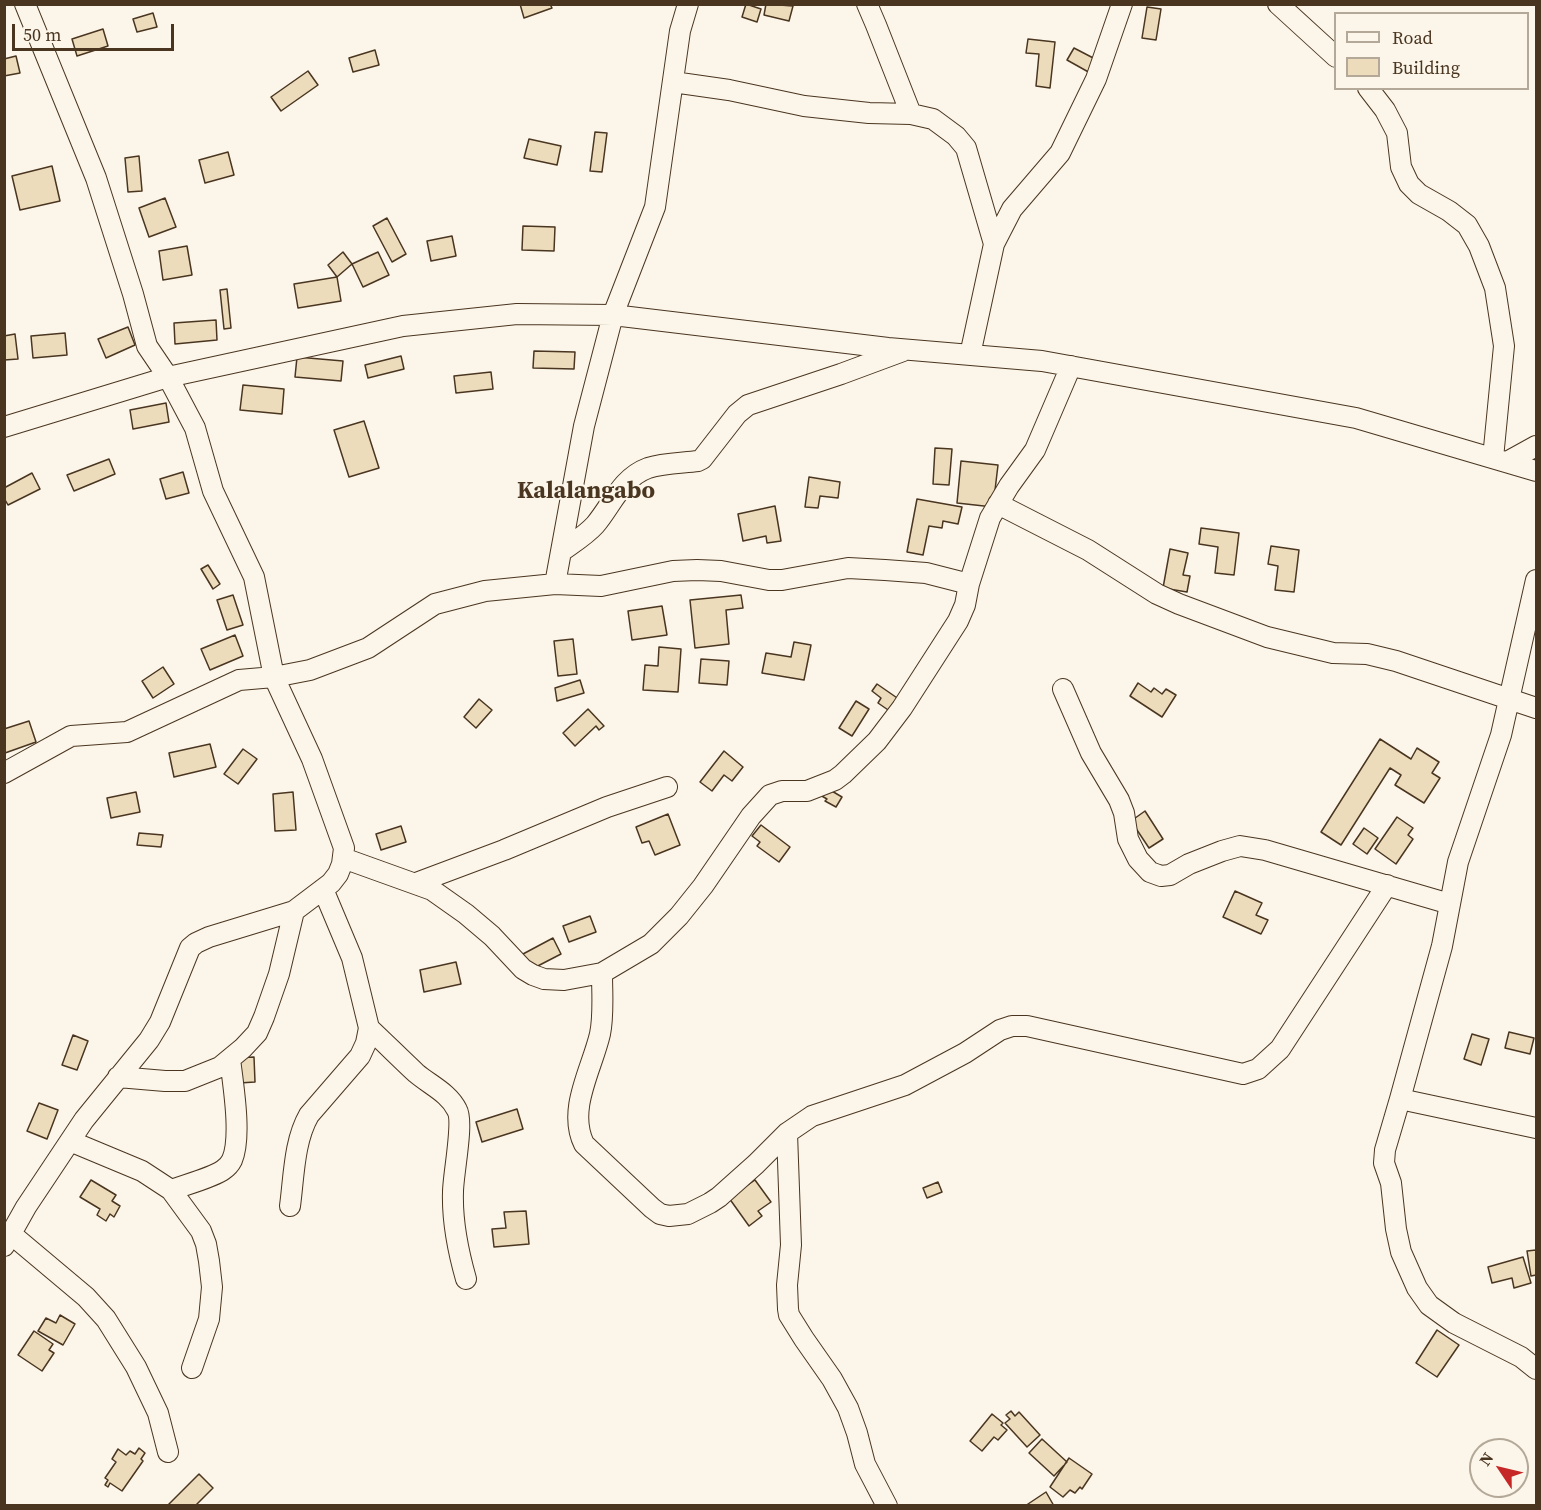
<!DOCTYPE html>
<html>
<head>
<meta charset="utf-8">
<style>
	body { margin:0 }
	#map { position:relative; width:1541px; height:1510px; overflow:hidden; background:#fbf6e9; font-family:"Source Serif 4",serif }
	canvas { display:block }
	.frame { position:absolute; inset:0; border:6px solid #4a3520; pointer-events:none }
	.legend { position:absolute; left:1334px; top:12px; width:195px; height:78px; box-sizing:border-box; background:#fbf6e9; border:2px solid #b4a999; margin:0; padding:8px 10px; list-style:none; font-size:18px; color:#4a3520 }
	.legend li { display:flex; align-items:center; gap:12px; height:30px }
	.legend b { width:30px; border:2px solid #b4a999 }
	.north { position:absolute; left:1469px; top:1438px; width:60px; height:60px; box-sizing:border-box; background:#fbf6e9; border:2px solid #b4a999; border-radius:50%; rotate:305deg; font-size:16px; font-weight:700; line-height:24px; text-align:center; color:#4a3520 }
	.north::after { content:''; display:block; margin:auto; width:21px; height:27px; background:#c62828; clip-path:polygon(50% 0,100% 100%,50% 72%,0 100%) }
	.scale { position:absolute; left:12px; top:24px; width:162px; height:27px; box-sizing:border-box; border:3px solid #4a3520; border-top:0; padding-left:8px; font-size:18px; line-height:21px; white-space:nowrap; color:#4a3520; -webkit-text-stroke:4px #fbf6e9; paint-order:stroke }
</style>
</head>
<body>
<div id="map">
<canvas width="1541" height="1510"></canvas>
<div class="frame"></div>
<ul class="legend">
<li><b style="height:8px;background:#fbf6e9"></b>Road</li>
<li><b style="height:16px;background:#ecdcbc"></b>Building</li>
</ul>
<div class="north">N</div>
<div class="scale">50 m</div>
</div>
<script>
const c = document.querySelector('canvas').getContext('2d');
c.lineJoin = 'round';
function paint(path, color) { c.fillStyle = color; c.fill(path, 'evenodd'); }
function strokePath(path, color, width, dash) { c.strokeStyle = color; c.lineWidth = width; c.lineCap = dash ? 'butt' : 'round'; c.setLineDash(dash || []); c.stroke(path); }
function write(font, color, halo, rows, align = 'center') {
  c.font = font + ' "Source Serif 4",serif'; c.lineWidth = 4.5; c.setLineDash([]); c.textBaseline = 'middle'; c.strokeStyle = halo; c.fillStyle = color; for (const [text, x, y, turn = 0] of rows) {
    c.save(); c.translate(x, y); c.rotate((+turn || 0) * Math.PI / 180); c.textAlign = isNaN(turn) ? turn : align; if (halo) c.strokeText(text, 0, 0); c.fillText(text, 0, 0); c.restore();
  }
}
const building = new Path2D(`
	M520,4H550L552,8L524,18Z
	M746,4L761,9L757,22L742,17Z
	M766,4L793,6L789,21L764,15Z
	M1147,7L1161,9L1156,40L1142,38Z
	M153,13L157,27L137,32L133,19Z
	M103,29L108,46L77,56L72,39Z
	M1028,39L1055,42L1050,88L1036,86L1039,54L1026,53Z
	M1074,48L1099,61L1092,74L1067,60Z
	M375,50L379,65L353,72L349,58Z
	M16,56L20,73L4,76V59Z
	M308,71L318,85L281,111L271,97Z
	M595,132L607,133L602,172L590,171Z
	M529,139L561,146L557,165L524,158Z
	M228,152L234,175L205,183L199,160Z
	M139,156L142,191L128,192L125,158Z
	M52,166L60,201L20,210L12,176Z
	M165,198L176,227L149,237L139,208Z
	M387,218L406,254L392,262L373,226Z
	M523,226L555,227L554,251L522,250Z
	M452,236L456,256L431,261L427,241Z
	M187,246L192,275L163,280L159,251Z
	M343,252L352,264L337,277L328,265Z
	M378,252L389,275L363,287L352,264Z
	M337,277L341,301L298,308L294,284Z
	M227,289L231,328L224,329L220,290Z
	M216,320L217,340L175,344L174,323Z
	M128,327L135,345L106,358L98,339Z
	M65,333L67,355L33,358L31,336Z
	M15,334L18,359L4,360V336Z
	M534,351L575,352L574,369L533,368Z
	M401,356L404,369L368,378L365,365Z
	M297,357L343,361L341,381L295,377Z
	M491,372L493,389L456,393L454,376Z
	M243,385L284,389L282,414L240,410Z
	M166,403L169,422L133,429L130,410Z
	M364,421L379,468L349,477L334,430Z
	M935,448L952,449L949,485L933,484Z
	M109,459L115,474L74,491L67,475Z
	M961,461L998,465L993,507L957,503Z
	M183,472L189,493L166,499L160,479Z
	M32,473L40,489L8,505L4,498V488Z
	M809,477L840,482L838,498L820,496L818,508L805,507Z
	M917,499L962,507L958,524L943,521L942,528L929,526L923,555L907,552Z
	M775,506L781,541L767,543L766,536L743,541L738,514Z
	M1201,528L1239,533L1234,575L1215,573L1218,547L1199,544Z
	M1271,546L1299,550L1294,592L1275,590L1278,566L1268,564Z
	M1170,549L1188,553L1183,575L1190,576L1187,592L1163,588Z
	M208,565L220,584L213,589L201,569Z
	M233,595L243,625L227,630L217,600Z
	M741,595L743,608L726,610L729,644L695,648L690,600Z
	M662,606L667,635L632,640L628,611Z
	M235,635L243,656L210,670L201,649Z
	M573,639L577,674L558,676L554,641Z
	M794,642L811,645L804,680L762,673L766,653L791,657Z
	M659,647L681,649L678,692L643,690L645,665L658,666Z
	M701,659L729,661L727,685L699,683Z
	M163,667L174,684L153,698L142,681Z
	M580,680L584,693L557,701L555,688Z
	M1138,683L1151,692L1154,688L1162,694L1166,689L1176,695L1162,717L1130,696Z
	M877,684L903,702L894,714L878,703L881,698L872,691Z
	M479,699L492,710L476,728L464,717Z
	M856,701L869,709L852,736L839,728Z
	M588,709L604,726L599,730L596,726L575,746L563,733Z
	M29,721L36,742L5,753L4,729Z
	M1380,739L1411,759L1417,748L1439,762L1432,773L1440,778L1424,803L1395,785L1401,775L1390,768L1341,845L1321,832Z
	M210,744L216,767L174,777L169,753Z
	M243,749L257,759L238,784L224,774Z
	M724,751L743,767L732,781L724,775L712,791L700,782Z
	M825,787L842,797L836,807L825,801L827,799L820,795Z
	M136,792L140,812L111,818L107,798Z
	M293,792L296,830L275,831L273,794Z
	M1145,811L1163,839L1149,848L1131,821Z
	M668,814L680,845L655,855L649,841L642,843L636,827Z
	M1397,817L1413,828L1408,835L1413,839L1396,864L1375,849Z
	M761,825L790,847L779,862L757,846L760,842L752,836Z
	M401,826L406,842L381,850L376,834Z
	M1364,828L1378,838L1367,854L1353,844Z
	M139,833L163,835L161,847L137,845Z
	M1235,891L1262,903L1256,915L1268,920L1261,934L1223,917Z
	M590,916L596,932L569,942L563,926Z
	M553,938L561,954L530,970L523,954Z
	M456,962L461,984L424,992L420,970Z
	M1509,1032L1534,1038L1530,1054L1505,1048Z
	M1472,1034L1489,1039L1481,1065L1464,1059Z
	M73,1035L88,1041L77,1070L62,1065Z
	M254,1057L255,1082L239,1083L237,1058Z
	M39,1103L58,1110L47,1139L27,1131Z
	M517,1109L523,1129L482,1142L476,1122Z
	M91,1180L116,1195L112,1201L120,1206L114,1217L110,1214L106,1221L97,1215L100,1209L80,1197Z
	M755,1180L771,1202L758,1211L762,1216L749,1226L729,1198Z
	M938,1182L942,1192L927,1198L923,1188Z
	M526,1211L529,1244L494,1247L492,1229L506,1228L504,1212Z
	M1536,1250V1275L1531,1276L1527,1251Z
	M1523,1257L1531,1283L1514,1288L1512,1278L1492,1283L1488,1267Z
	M60,1315L75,1324L63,1345L38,1331L46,1318L56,1323Z
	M1437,1330L1459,1345L1437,1377L1416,1363Z
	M34,1331L53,1344L49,1350L54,1353L42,1371L18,1355Z
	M1011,1411L1015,1416L1019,1412L1040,1435L1027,1447L1005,1423L1010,1419L1006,1415Z
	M992,1414L1003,1423L1001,1425L1007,1430L998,1440L994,1437L982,1451L970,1441Z
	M1042,1439L1067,1462L1054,1476L1029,1453Z
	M139,1448L145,1453L141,1459L143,1461L122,1491L110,1483L108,1487L105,1485L108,1480L105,1478L116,1462L112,1459L118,1449L126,1455L130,1451L135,1454Z
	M1069,1458L1092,1474L1082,1489L1080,1487L1075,1493L1070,1490L1063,1497L1050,1487Z
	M199,1474L213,1488L195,1506H167Z
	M1046,1492L1054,1506H1025Z`);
paint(building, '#ecdcbc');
strokePath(building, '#4a3520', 1.5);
const street = new Path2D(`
	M867,4L876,25L911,114
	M1278,4L1336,57
	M673,82L729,90L804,106L869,113L911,114L933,119L956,136L966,148L994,244
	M1368,88L1385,110L1397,133L1401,167L1409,184L1419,194L1449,211L1467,225L1479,246L1495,288L1504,346L1493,458
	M970,355L994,244L1012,209L1060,153L1096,79L1122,4
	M4,427L168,377L403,326L517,314L613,315L888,348L1042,361L1356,418L1536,471
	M1507,462L1536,446
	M998,504L1088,550L1157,594L1179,604L1267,637L1333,653L1367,654L1396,661L1536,708
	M562,551C573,543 586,535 595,525C612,505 621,478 648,468C663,463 682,463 698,461L702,459L737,414L748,405L841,374L903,351
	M1536,580L1501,735L1458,862L1442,946L1400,1099L1385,1150L1384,1163L1391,1183L1396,1229L1401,1252L1417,1288L1429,1305L1454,1323L1521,1357L1536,1369
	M555,584L584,426L613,315L655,207L680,31L688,4
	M1063,689L1091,753L1119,800L1124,813L1128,839L1138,859L1150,872L1161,876L1170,875L1189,864L1222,851L1240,846L1265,850L1450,904
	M4,773L71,736L127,732L239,680L274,677L310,670L368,648L435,604L485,591L555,584L601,586L673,571L697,570L721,571L769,580H782L848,568L885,570L926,573L969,584
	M343,858L432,890L466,914L492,936L523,969L533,975L544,979L564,980L602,973L651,944L679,916L703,886L751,816L770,795L782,791H807L835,780L843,774L877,741L902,708L958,621L965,605L969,584L990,518L1009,486L1035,450L1071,366
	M416,883L504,850L607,807L667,787
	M602,973C602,993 604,1015 600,1034C592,1069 567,1109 584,1144L652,1208L660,1214L669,1216L688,1214L710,1203L719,1197L756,1164L787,1133L812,1116L905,1085L965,1053L1000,1030L1012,1026H1027L1243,1074L1258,1069L1280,1049L1387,885
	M369,1028C385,1043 400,1058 416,1073C430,1085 449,1093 457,1110C464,1122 453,1175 453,1192C452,1222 458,1251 466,1279
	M118,1077L165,1081H185L220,1067L243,1048L257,1033L264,1017L279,974L294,911
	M1400,1099L1536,1128
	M787,1133L791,1245L787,1285L788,1309L789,1315L804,1339L832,1379L848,1408L857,1433L865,1464L887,1506
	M70,1141L142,1171L171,1190L201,1231L206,1244L209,1261L212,1287L209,1319L192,1368
	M171,1190C184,1185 212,1178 223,1170C226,1168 230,1164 232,1160C242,1137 233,1084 230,1059
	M290,1206C294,1176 294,1141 309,1115L360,1056L366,1043L369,1028L352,958L323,889
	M11,1234L86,1297L106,1319L136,1367L158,1413L168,1452
	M4,1246L26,1207L84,1120L149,1040L160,1022L190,948L196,943L209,937L294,911L331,883L338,874L342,864L344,848L312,759L274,677L254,577L213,491L195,428L168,377L147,346L133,294L96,178L25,4`);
strokePath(street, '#4a3520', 22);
strokePath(street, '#fbf6e9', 20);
write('bold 24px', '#4a3520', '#fbf6e9', [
	["Kalalangabo",586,492]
]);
</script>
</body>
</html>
